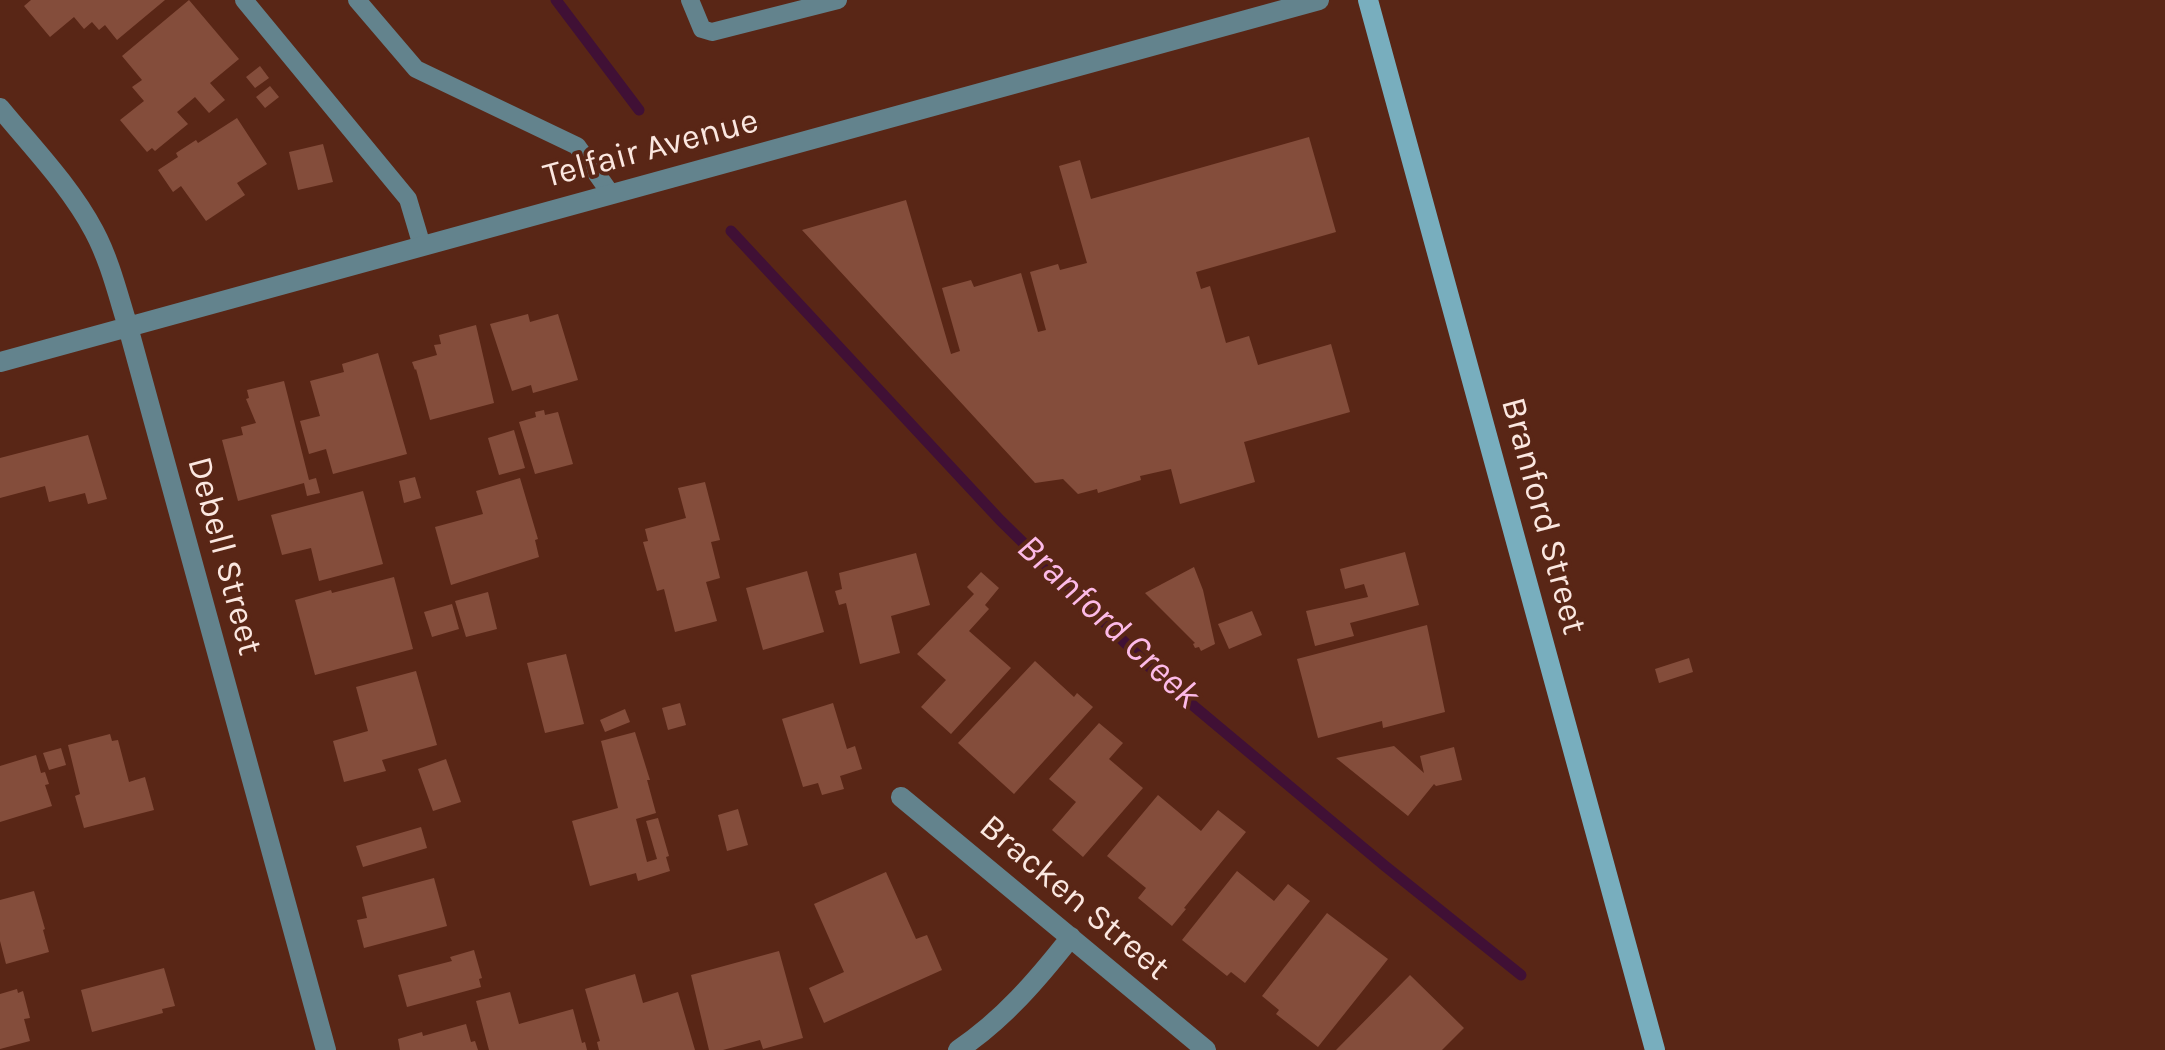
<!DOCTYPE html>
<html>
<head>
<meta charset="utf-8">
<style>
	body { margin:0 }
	canvas { display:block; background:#592616 }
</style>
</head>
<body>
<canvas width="2165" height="1050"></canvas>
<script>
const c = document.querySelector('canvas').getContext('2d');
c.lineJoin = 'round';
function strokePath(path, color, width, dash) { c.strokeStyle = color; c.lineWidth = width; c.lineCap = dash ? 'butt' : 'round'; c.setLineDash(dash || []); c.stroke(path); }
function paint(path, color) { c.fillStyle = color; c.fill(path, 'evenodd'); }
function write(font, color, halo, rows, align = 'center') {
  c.font = font + ' Karla,sans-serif'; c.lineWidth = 8; c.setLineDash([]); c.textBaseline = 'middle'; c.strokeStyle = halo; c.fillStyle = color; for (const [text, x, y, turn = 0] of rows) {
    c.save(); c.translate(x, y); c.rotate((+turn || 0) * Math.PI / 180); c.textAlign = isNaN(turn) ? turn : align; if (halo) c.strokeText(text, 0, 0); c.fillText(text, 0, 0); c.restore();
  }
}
strokePath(new Path2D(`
	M556,0L639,110
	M731,231L1000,520L1165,682L1385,866L1521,975`), '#401035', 11);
paint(new Path2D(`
	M31,0H165L117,40L105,25L99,30L92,22L84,29L74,17L50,37L24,6Z
	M189,0L239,59L210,83L225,100L209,113L195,97L177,112L188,124L155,151L152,148L147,152L120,120L144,101L132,87L142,80L122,56Z
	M260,66L269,78L255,88L246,77Z
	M270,86L279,97L265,108L256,97Z
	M237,118L267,164L237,183L245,195L206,221L181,186L173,192L158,170L178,157L176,153L196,140L198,143Z
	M1309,137L1336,232L1196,272L1201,289L1210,286L1226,343L1249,336L1258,365L1331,344L1350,412L1244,442L1255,482L1180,504L1171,469L1140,476L1141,480L1098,493L1097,489L1078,494L1063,479L1035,483L802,230L906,200L951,354L960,351L942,288L971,280L974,287L1021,273L1038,332L1046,330L1030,272L1058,264L1060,270L1087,263L1059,166L1080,160L1091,199Z
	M323,144L333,182L298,190L289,152Z
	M528,314L530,322L558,314L578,380L533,393L531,385L512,391L490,324Z
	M476,325L494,403L430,420L416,369L415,370L412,362L437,355L434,345L441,344L439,335Z
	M378,353L407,454L333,474L326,449L309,454L300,421L320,416L310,381L344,372L342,364Z
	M284,381L309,480L316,478L320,493L307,496L304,483L238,501L222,440L243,435L241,427L256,423L246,399L249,398L247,390Z
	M544,410L545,415L558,412L573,464L535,474L519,422L536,417L535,412Z
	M514,430L525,468L499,475L488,438Z
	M88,435L107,499L88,504L85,493L49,502L45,486L0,498V458Z
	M415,477L421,498L404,503L399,481Z
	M520,478L538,539L535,540L539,557L451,585L435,527L483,514L476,491Z
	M705,482L720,540L711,542L720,578L706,582L717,621L675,632L664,589L657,591L643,542L648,541L645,529L686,518L678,488Z
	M363,491L383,564L319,581L311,548L282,555L271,515Z
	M1405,552L1419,605L1350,623L1354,636L1315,646L1306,611L1368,597L1364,584L1345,589L1340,569Z
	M916,553L930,605L891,616L900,653L860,664L846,603L839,605L835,591L842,589L839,573Z
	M1194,567L1203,590L1215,644L1201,651L1199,647L1195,648L1193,644L1195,643L1145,593Z
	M807,571L824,632L763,650L746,588Z
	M981,572L999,588L985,605L989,609L969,631L1011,668L951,734L921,707L946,680L917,654L974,594L967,587Z
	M394,577L413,649L315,675L295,600L331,590L332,593Z
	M488,592L497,629L466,637L455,601Z
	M452,604L459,629L432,637L424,612Z
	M1252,611L1262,635L1229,649L1218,624Z
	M1427,625L1445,712L1383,728L1382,721L1318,738L1297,659Z
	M566,654L584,724L545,733L527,663Z
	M1689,658L1693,672L1659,683L1655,669Z
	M1035,661L1074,697L1077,693L1093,707L1014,794L958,743Z
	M416,671L437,745L382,760L386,771L344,782L333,741L368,731L356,687Z
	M680,703L686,725L668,730L662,708Z
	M833,703L847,749L855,746L862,769L840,776L844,789L822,795L818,783L803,787L782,719Z
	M625,709L630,722L605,732L600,720Z
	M1099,723L1123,743L1109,759L1143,788L1083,857L1052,830L1076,802L1049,779Z
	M635,732L650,780H647L656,813L636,819L647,862L657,859L646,821L658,818L669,856L666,857L670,871L638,881L636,873L590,886L572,821L618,808L601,741Z
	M110,734L112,741L118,740L129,782L145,777L154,810L84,828L75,796L80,794L68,745Z
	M1394,746L1424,773L1420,756L1454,747L1462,780L1436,786L1434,784L1408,816L1336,758Z
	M61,748L66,765L49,770L43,753Z
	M36,755L41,773L45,772L49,784L45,785L52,806L0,822V766Z
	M446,759L461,802L433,811L418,769Z
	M1158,795L1201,831L1218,810L1246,832L1184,908L1186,909L1172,926L1138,898L1146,888L1107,856Z
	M738,809L748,845L727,851L718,815Z
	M421,827L427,848L363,867L356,846Z
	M1237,871L1274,901L1288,884L1310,901L1245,983L1231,972L1227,976L1182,940Z
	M886,872L916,939L927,935L942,970L824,1023L809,988L844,972L814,904Z
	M434,878L447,926L364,948L357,920L367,918L362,897Z
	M34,891L45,929L43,930L49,952L6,964L0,941V900Z
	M1327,913L1388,959L1318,1047L1276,1014L1279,1010L1262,996Z
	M474,950L482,978L479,979L481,987L407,1007L398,975L452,961L450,957Z
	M779,951L803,1038L763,1049L760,1040L723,1050H709L691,975Z
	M164,968L175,1006L162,1009L163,1013L92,1032L81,990Z
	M635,974L643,1003L678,992L695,1050H599L597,1042L600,1041L585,989Z
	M1410,975L1464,1028L1442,1050H1336Z
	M17,989L18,993L23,991L30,1018L24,1019L30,1041L0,1049V994Z
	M510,992L519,1024L573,1009L582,1043L585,1042L587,1050H489L476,1001Z
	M466,1024L471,1042L475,1041L478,1050H400L398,1039L422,1032L423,1036Z`), '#844d3b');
strokePath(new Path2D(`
	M244,0L408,199L422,246
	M357,0L416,69L577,146L611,194
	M690,0L702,29L712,32L838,0`), '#63838d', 18);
strokePath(new Path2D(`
	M0,108C33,148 70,186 94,231C110,261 118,295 128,327L326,1050
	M0,362L1319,0
	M901,797L1206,1050
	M958,1050C1003,1020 1038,979 1071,937`), '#63838d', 20);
strokePath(new Path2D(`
	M1368,0L1655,1050`), '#78aebe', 20);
write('35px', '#fbe7e0', '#592616', [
	["Telfair Avenue",651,149,-15],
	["Branford Street",1543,516,75],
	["Debell Street",224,556,75],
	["Bracken Street",1074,898,40]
]);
write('italic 38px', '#fcbae7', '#592616', [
	["Branford Creek",1108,622,43]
]);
</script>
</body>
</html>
